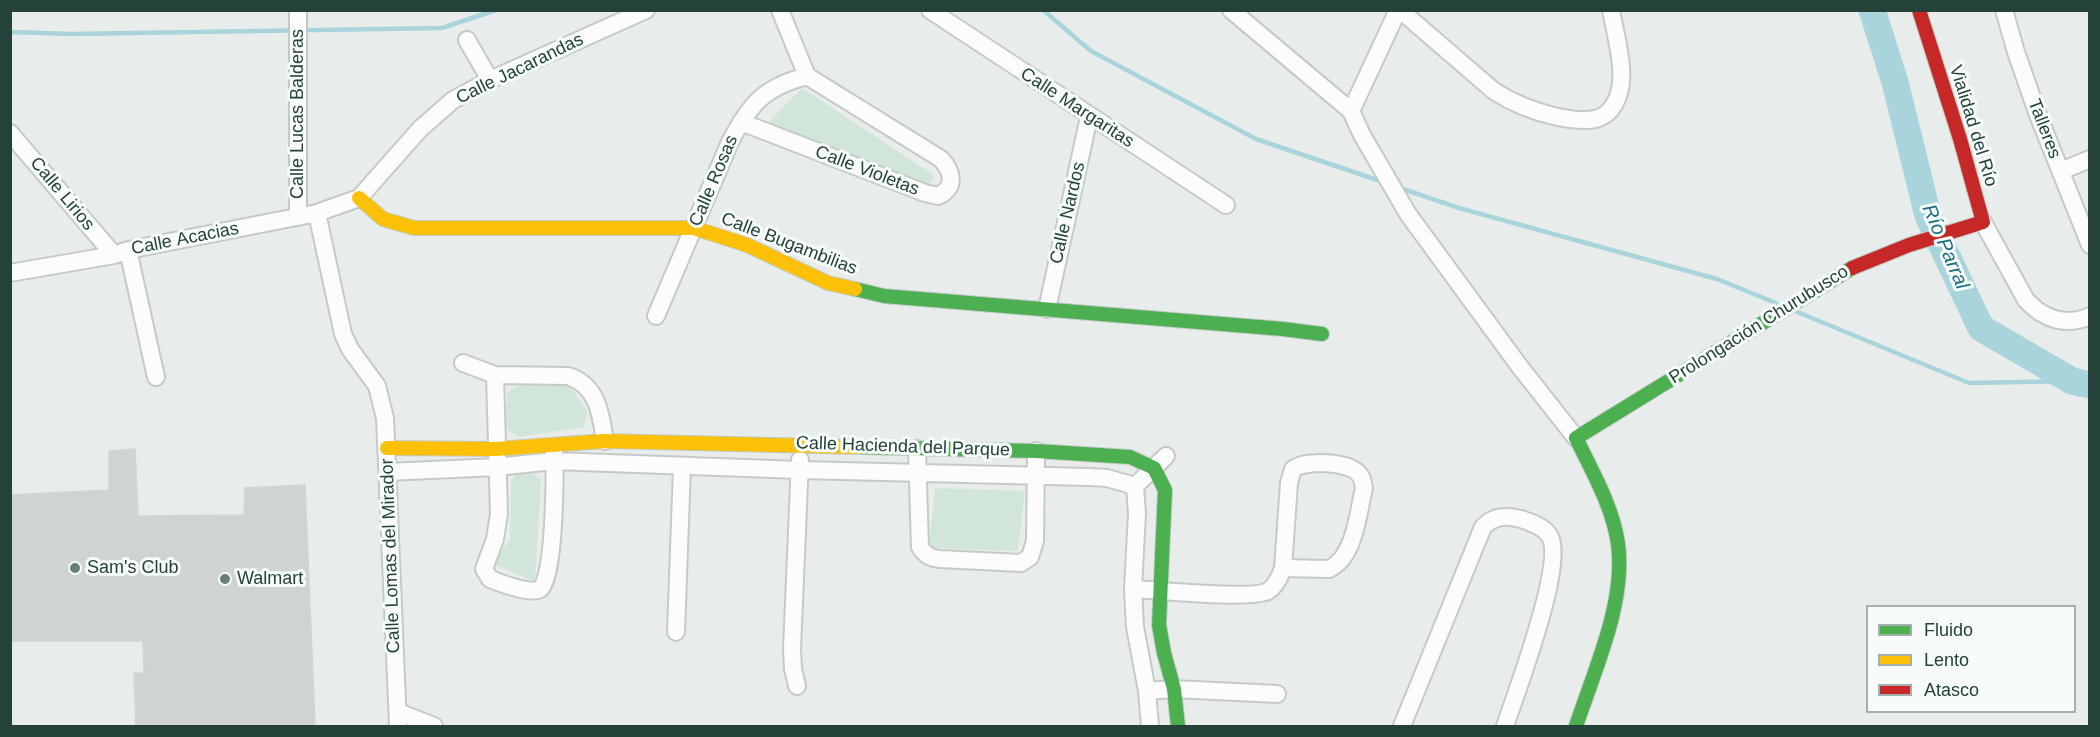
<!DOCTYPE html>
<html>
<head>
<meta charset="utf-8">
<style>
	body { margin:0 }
	#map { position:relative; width:2100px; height:737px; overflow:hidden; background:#e8edeb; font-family:Arial,sans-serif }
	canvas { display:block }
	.frame { position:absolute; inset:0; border:12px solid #24423a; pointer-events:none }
	.legend { position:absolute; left:1866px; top:605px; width:210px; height:108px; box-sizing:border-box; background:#f7fbf9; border:2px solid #a3b1ad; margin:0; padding:8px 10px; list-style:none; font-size:18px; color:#24423a }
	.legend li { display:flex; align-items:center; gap:12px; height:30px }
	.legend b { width:30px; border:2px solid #a3b1ad }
</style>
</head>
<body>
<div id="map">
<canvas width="2100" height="737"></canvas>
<div class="frame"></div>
<ul class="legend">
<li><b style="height:8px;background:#4caf50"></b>Fluido</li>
<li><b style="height:8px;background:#ffc107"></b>Lento</li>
<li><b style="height:8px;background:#c62828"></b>Atasco</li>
</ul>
</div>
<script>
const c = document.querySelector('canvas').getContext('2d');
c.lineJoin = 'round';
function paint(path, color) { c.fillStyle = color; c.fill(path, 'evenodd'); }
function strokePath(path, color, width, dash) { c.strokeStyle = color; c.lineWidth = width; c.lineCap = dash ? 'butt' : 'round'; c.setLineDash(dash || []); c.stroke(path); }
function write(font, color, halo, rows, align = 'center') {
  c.font = font + ' Arial,sans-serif'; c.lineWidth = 6; c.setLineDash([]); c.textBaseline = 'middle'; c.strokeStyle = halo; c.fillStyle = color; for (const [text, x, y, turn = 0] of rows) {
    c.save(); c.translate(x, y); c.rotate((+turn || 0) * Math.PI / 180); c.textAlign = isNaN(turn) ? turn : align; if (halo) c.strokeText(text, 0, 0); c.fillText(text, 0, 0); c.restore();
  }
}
paint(new Path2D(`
	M802,88L934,175L930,184L767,124Z
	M564,383L573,390L587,411L584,427L517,437L506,428L507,393L517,386Z
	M516,474H534L541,480L535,582L491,563L510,540L511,482Z
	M935,488L1025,491L1018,551L929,548Z`), '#d1e6d8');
strokePath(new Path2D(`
	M1043,10L1091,51L1256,139L1383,182
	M10,32L72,34L442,28L496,10
	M1397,187L1459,208L1717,279L1776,303
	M1795,311L1969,383L2072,381`), '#a9d4db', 4.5);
strokePath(new Path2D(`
	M1872,10L1895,82L1928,216L1981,328L2072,381L2090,385`), '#a9d4db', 27);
const building = new Path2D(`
	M135,449L138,516L244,515L245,488L305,485L315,726H136L134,673H144L143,641H10V495L109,490V451Z`);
paint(building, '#cfd4d2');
strokePath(building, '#d1d6d4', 1.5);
const street = new Path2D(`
	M780,10L807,76
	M930,10L1226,205
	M1231,10L1351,111L1362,135L1408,214L1520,367L1576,438
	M1400,10L1494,91C1514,104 1535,112 1558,117C1588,123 1612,124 1620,89C1625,68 1615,32 1611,10
	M2004,10L2016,52L2038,115L2090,245
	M467,40L490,80
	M1351,111L1398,10
	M741,122L925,193L938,196C957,187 952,171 941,159L807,76
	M10,133L114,255
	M2061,171L2090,159
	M317,213L343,334L350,349L377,386L385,418L398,726
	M298,217V10
	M1983,222L2026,300C2043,319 2066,327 2090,316
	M128,250L156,377
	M10,273L114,255L128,250L317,213L359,198L420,129L453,100L490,80L646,10
	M1047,309L1089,117
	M656,316L730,142C750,104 764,87 807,76
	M463,363L495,375L568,376C597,385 601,413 605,441
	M495,375L499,514L495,539L484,569L490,579C500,583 532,595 540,589C555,579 555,472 554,451
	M917,449L920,547C925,555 930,558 940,559L1021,563L1030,557L1035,541L1036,451
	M388,472L496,467L554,461L800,470L1089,477L1107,478L1135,486L1137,513L1133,589L1135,627L1147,691L1150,726
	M1135,486L1166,456
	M1133,589C1157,590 1253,600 1268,591C1276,586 1280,577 1283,568L1289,483L1293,469C1306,460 1348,461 1359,474C1363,478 1363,483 1364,488C1358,513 1355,557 1329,569L1283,568
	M676,632L682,466
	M797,686L793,669L792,649L800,460
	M1147,691L1174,689L1277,694
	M398,712L434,726
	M1402,726L1483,527C1494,516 1505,515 1521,519C1530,522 1543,526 1549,535C1567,560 1516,693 1505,726`);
const fast = new Path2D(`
	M855,289L884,296L1283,329L1322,334
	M859,447L1036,451L1130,457L1154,468L1165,490L1159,625L1164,653L1174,689L1178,726
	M1576,726C1594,671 1626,603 1618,544C1613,507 1592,471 1576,438L1852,268`);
const slow = new Path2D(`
	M359,198L383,219L414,228H694L747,245L828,283L855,289
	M387,448L496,449L605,441L859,447`);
const jam = new Path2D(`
	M1852,268L1909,245L1983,222L1960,139L1919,10`);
strokePath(street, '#c5cac8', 20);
strokePath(fast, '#c3cbc8', 16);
strokePath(slow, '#c3cbc8', 16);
strokePath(jam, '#c3cbc8', 16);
strokePath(street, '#fcfcfc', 16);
strokePath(fast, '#4caf50', 14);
strokePath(slow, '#ffc107', 14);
strokePath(jam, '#c62828', 14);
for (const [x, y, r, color] of [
	[75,568,6,"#697e78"],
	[225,579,6,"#697e78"]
]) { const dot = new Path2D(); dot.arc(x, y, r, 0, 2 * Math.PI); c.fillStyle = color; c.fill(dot); strokePath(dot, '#f7fbf9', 2); }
write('18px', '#24423a', '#f7fbf9', [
	["Calle Jacarandas",520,69,-26],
	["Calle Margaritas",1077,108,33],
	["Calle Lucas Balderas",298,114,-90],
	["Vialidad del Río",1973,126,73],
	["Talleres",2044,129,69],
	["Calle Violetas",867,171,21],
	["Calle Rosas",714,181,-67],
	["Calle Lirios",62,194,50],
	["Calle Nardos",1068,213,-77],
	["Calle Acacias",185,239,-11],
	["Calle Bugambilias",789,244,21],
	["Prolongación Churubusco",1759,325,-32],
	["Calle Hacienda del Parque",903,447,2],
	["Calle Lomas del Mirador",391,556,-92]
]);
write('18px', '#24423a', '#f7fbf9', [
	["Sam's Club",87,568],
	["Walmart",237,579]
], 'left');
write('italic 20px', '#1c6f80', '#f7fbf9', [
	["Río Parral",1945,247,67]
]);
</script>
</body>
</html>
